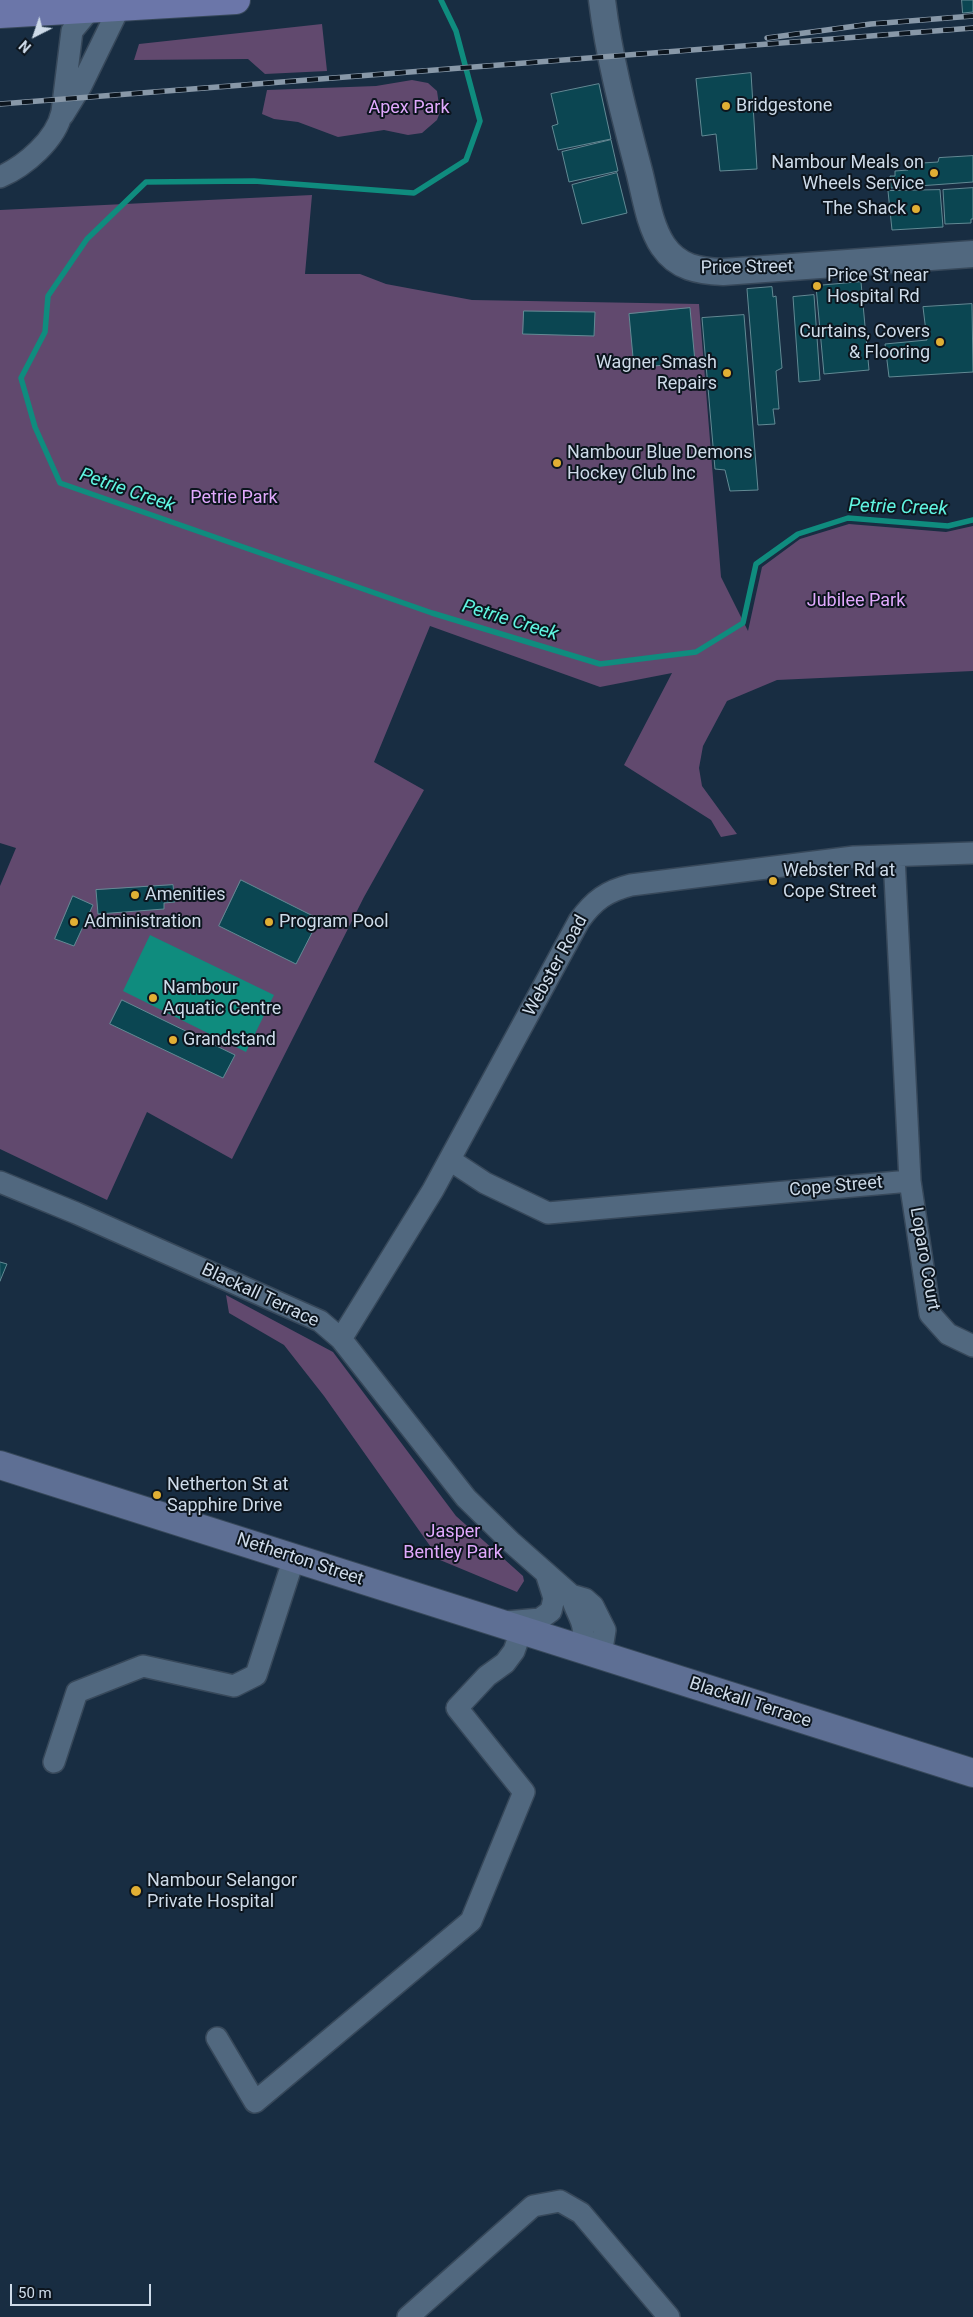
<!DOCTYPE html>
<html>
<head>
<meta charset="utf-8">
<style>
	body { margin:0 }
	#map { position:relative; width:973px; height:2317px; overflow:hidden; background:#182d42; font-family:Roboto,sans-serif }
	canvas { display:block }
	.north { position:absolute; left:10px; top:10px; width:50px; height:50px; -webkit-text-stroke:4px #0c151e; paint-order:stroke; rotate:221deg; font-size:14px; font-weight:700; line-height:20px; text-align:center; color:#cedbe9 }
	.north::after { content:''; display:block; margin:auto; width:18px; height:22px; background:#cedbe9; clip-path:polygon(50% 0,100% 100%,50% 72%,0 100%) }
	.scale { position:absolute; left:10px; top:2284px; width:141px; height:22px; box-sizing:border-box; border:2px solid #cedbe9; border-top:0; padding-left:6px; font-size:15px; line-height:18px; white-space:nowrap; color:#cedbe9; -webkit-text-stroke:4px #0c151e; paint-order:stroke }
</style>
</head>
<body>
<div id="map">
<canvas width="973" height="2317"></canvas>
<div class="north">N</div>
<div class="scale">50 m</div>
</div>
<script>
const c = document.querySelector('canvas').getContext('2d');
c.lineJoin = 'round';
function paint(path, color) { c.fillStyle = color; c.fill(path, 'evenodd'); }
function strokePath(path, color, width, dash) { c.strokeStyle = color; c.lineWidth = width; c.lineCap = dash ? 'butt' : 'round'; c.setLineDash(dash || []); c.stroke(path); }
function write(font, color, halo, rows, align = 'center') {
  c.font = font + ' Roboto,sans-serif'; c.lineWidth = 4; c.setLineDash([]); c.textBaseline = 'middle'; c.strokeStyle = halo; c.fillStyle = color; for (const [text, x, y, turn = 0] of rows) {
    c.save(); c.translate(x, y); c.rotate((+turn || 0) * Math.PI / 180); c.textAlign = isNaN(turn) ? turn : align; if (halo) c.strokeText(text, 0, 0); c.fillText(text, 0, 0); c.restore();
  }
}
paint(new Path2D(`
	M322,24L327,71L265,74L248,59L134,60L139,44Z
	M412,80L428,83L437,91L440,112L437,120L422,133L408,135L384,130L338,137L298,122L274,119L262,114L267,90L376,86Z
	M312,195L305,274H360L386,284L472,300L699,304L721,577L748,631L762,567L800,539L849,524L946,532L973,526V671L777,680L727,701L703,746L699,768L702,786L737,834L721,837L711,820L624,765L672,673L600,687L430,626L374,762L424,790L364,897L232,1159L147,1112L107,1200L0,1149V886L16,848L0,843V210Z
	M226,1295L333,1352L456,1516L523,1576L524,1581L517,1592L440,1560L324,1396L284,1345L229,1313Z`), '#61496e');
paint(new Path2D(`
	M150,935L274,995L246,1052L123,991Z`), '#0f8c7e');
strokePath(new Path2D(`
	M441,0L456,31L480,121L466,160L414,193L254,181L146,182L87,239L48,296L45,332L21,378L35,427L60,483L432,613L600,664L696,652L743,623L756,564L798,534L848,518L948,526L973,520`), '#0f8c7e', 5.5);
const building = new Path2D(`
	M962,0H973V12L963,13Z
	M751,73L757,169L720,171L716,134L702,136L696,79Z
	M599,84L611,139L558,150L552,126L558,124L551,94Z
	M611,140L618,171L569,182L562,152Z
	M973,156V182L891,188L890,176H895V171L908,170L907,164L938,162L939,158Z
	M617,173L627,213L582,224L572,185Z
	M973,188V219H971V223L945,224L943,190Z
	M940,190L943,227L892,230L888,191Z
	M861,282L869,370L824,374L816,286Z
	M772,287L773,297L776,296L782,368L776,371L779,409H773L775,424L758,425L747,289Z
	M814,295L820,380L799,382L793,297Z
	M972,304L973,372L889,377L885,344L927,340L923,307Z
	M690,308L695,362L634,368L629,314Z
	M524,311L595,312L594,336L523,334Z
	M744,315L758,490L730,491L725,470L715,469L702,318Z
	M241,880L319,919L296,964L219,926Z
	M173,885L175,902L164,903V909L98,914L96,890Z
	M73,896L93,905L74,946L55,939Z
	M122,1000L235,1055L223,1078L110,1024Z
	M0,1262L7,1264L0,1281Z`);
paint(building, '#0b4652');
strokePath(building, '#628a94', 1);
const minor = new Path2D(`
	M63,115L81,86L120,6
	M0,177C25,166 56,140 62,112L72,31L92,7
	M894,856L910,1181L930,1314L948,1334L973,1346
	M450,1160L485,1183L548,1213L910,1181
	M0,1182L76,1213L320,1321L341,1339L466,1498L512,1543L571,1595L585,1599L593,1606L605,1630L601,1655
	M341,1339L433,1190L579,921C594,900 607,891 631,885L854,857L973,853
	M571,1595C578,1620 588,1621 581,1649
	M506,1622L540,1619L551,1611L554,1598L546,1573
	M54,1762L77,1692L143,1666L234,1686L256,1675L294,1558
	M217,2038L255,2102L471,1921L524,1792L457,1708L487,1676L505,1663L514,1651L521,1631
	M408,2317L533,2206L560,2201L581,2213L669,2317`);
const tertiary = new Path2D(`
	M602,0C609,58 624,114 639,171C645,194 649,225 663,246C678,268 699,271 723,272L973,254`);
const secondary = new Path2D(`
	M0,1465L973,1773`);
const primary = new Path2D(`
	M0,14L236,0`);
strokePath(minor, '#37485a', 24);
strokePath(tertiary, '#37485a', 29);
strokePath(secondary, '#37485a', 30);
strokePath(primary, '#37485a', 30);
strokePath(minor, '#51687f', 21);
strokePath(tertiary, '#51687f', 26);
strokePath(secondary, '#5e6f94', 28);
strokePath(primary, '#6b76a9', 28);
const rail = new Path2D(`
	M767,38L871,24L973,16
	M0,104L973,28`);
strokePath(rail, '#8898a8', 5.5);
strokePath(rail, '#0c151e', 4, [11]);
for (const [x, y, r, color] of [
	[726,106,5,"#e1af34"],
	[934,173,5,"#e1af34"],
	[916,209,5,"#e1af34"],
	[817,286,5,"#e1af34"],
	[940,342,5,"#e1af34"],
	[727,373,5,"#e1af34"],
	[557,463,5,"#e1af34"],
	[773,881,5,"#e1af34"],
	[135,895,5,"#e1af34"],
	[74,922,5,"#e1af34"],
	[269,922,5,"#e1af34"],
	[153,998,5,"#e1af34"],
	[173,1040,5,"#e1af34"],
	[157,1495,5,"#e1af34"],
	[136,1891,6,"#e1af34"]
]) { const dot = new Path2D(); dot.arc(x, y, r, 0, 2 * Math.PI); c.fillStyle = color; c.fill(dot); strokePath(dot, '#0c151e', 2); }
write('18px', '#cedbe9', '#0c151e', [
	["Bridgestone",736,106],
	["Nambour Meals on",924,163,"right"],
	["Wheels Service",924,184,"right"],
	["The Shack",906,209,"right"],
	["Price St near",827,276],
	["Hospital Rd",827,297],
	["Curtains, Covers",930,332,"right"],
	["& Flooring",930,353,"right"],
	["Wagner Smash",717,363,"right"],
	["Repairs",717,384,"right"],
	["Nambour Blue Demons",567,453],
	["Hockey Club Inc",567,474],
	["Webster Rd at",783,871],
	["Cope Street",783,892],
	["Amenities",145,895],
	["Administration",84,922],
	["Program Pool",279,922],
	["Nambour",163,988],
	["Aquatic Centre",163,1009],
	["Grandstand",183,1040],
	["Netherton St at",167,1485],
	["Sapphire Drive",167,1506],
	["Nambour Selangor",147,1881],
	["Private Hospital",147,1902]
], 'left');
write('18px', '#e1a9fd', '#0c151e', [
	["Apex Park",409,108],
	["Petrie Park",234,498],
	["Jubilee Park",856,601],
	["Jasper",453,1532],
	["Bentley Park",453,1553]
]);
write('18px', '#cedbe9', '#0c151e', [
	["Price Street",747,268,-1],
	["Webster Road",556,966,-61],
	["Cope Street",836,1187,-5],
	["Loparo Court",924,1259,80],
	["Blackall Terrace",260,1296,25],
	["Netherton Street",300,1560,18],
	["Blackall Terrace",750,1703,18]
]);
write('italic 19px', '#60f5e1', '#0c151e', [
	["Petrie Creek",127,491,19],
	["Petrie Creek",898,508,2],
	["Petrie Creek",510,621,17]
]);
</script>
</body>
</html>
